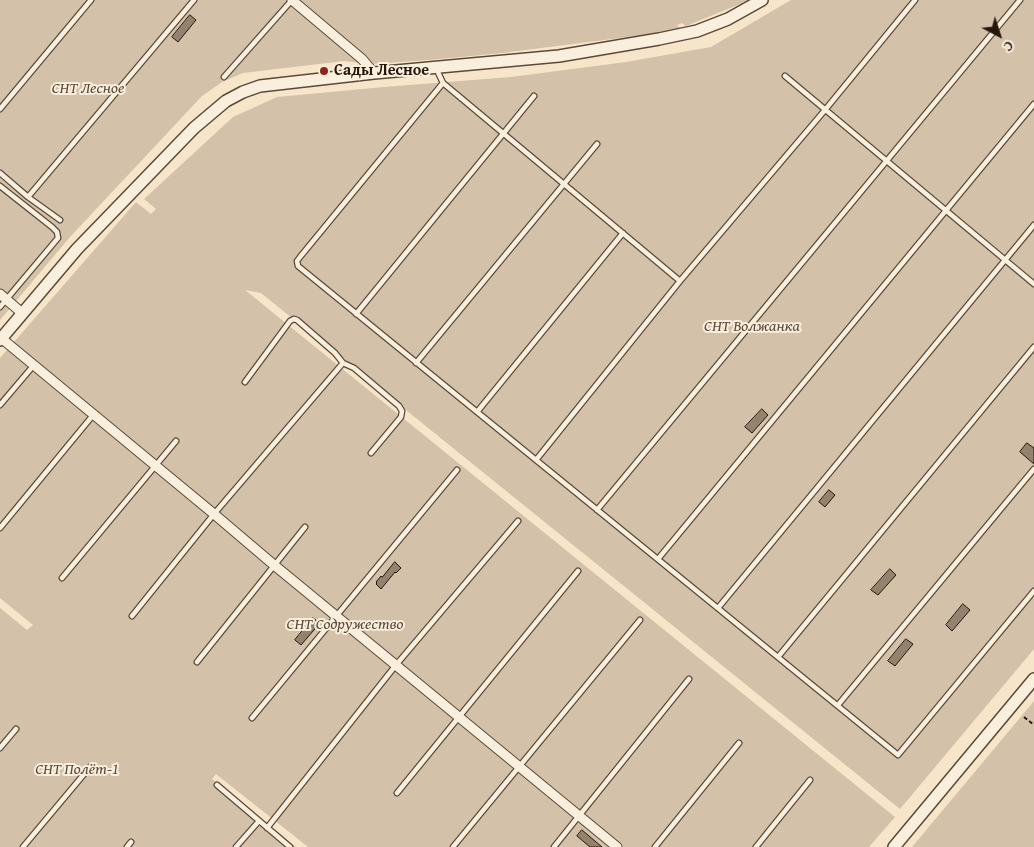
<!DOCTYPE html>
<html>
<head>
<meta charset="utf-8">
<style>
	body { margin:0 }
	#map { position:relative; width:1034px; height:847px; overflow:hidden; background:#f7e5c9; font-family:"Gentium Book Plus",serif }
	canvas { display:block }
	.north { position:absolute; left:974px; top:10px; width:50px; height:50px; -webkit-text-stroke:4px #faeedc; paint-order:stroke; rotate:140deg; font-size:14px; font-weight:700; line-height:20px; text-align:center; color:#26170a }
	.north::after { content:''; display:block; margin:auto; width:18px; height:22px; background:#26170a; clip-path:polygon(50% 0,100% 100%,50% 72%,0 100%) }
</style>
</head>
<body>
<div id="map">
<canvas width="1034" height="847"></canvas>
<div class="north">С</div>
</div>
<script>
const c = document.querySelector('canvas').getContext('2d');
c.lineJoin = 'round';
function paint(path, color) { c.fillStyle = color; c.fill(path, 'evenodd'); }
function strokePath(path, color, width, dash) { c.strokeStyle = color; c.lineWidth = width; c.lineCap = dash ? 'butt' : 'round'; c.setLineDash(dash || []); c.stroke(path); }
function write(font, color, halo, rows, align = 'center') {
  c.font = font + ' "Gentium Book Plus",serif'; c.lineWidth = 4; c.setLineDash([]); c.textBaseline = 'middle'; c.strokeStyle = halo; c.fillStyle = color; for (const [text, x, y, turn = 0] of rows) {
    c.save(); c.translate(x, y); c.rotate((+turn || 0) * Math.PI / 180); c.textAlign = isNaN(turn) ? turn : align; if (halo) c.strokeText(text, 0, 0); c.fillText(text, 0, 0); c.restore();
  }
}
paint(new Path2D(`
	M0,0H747L740,4L686,26L682,23L677,25L680,28L636,36L502,53L429,60L371,64L344,61L243,73L222,82L202,96L70,237L0,320Z
	M791,0H1034V649L900,809L261,293L245,290L895,817L869,847H308L216,774L212,779L296,847H0V608L27,630L33,625L0,598V358L136,202L151,214L156,209L144,199L233,117L277,97L384,87L511,77L626,62L711,47Z
	M1034,701V847H912Z`), '#d3c2a9');
const building = new Path2D(`
	M190,15L196,20L178,42L172,37Z
	M762,409L768,415L752,433L745,427Z
	M1027,443L1034,448V464L1020,452Z
	M829,490L835,495L825,507L819,502Z
	M395,562L401,568L396,573L395,572L381,589L376,584L377,583L376,582L381,576L382,577Z
	M890,569L896,575L878,595L871,590Z
	M963,604L970,610L952,631L946,625Z
	M313,618L320,623L301,645L295,640Z
	M906,639L913,644L895,666L888,661Z
	M582,830L602,847H590L577,836Z`);
paint(building, '#93826d');
strokePath(building, '#26170a', 1);
const service = new Path2D(`
	M436,68L443,83L680,281
	M785,76L1034,284
	M224,77L292,0
	M443,83L300,257L297,261L298,266L898,755L1034,591
	M0,109L91,0
	M0,173L28,197L60,220
	M0,186L52,227L57,232L58,238L0,307
	M28,197L194,0
	M356,314L534,96
	M416,363L597,144
	M245,382L290,321L294,319L297,320L335,353L343,363L354,368L399,406L402,411L401,417L371,453
	M0,405L34,365
	M477,412L623,233
	M536,460L680,281L825,110L915,0
	M597,510L1020,0
	M0,528L94,414
	M658,559L1034,104
	M62,578L176,441
	M718,608L1034,225
	M132,616L214,514L343,363
	M778,657L1034,347
	M197,662L305,527
	M838,705L1034,469
	M252,718L457,470
	M0,748L16,729
	M217,785L290,847
	M397,793L578,571
	M267,828L396,665L518,521
	M23,847L90,767
	M127,847L131,842
	M236,847L259,821
	M453,847L640,620
	M554,847L689,679
	M655,847L739,743
	M756,847L810,780`);
const minor = new Path2D(`
	M292,0L362,59L374,73
	M0,294L22,313
	M1,338L214,514L274,565L617,847`);
const tertiary = new Path2D(`
	M0,340L77,249L194,128L226,101L243,92L260,86L374,73L559,56L659,39L697,31L728,19L762,0
	M894,847L1034,679`);
strokePath(service, '#5a4a3a', 7);
strokePath(minor, '#5a4a3a', 11);
strokePath(tertiary, '#5a4a3a', 14);
strokePath(new Path2D(`
	M1024,717L1034,725`), '#26170a', 2, [4, 2.5]);
strokePath(service, '#faeedc', 4.5);
strokePath(minor, '#faeedc', 9);
strokePath(tertiary, '#faeedc', 11);
for (const [x, y, r, color] of [
	[324,71,5,"#8f2418"]
]) { const dot = new Path2D(); dot.arc(x, y, r, 0, 2 * Math.PI); c.fillStyle = color; c.fill(dot); strokePath(dot, '#faeedc', 2); }
write('bold 16px', '#26170a', '#faeedc', [
	["Сады Лесное",334,71]
], 'left');
write('italic 16px', '#5a4a3a', '#faeedc', [
	["СНТ Лесное",88,89],
	["СНТ Волжанка",752,327],
	["СНТ Содружество",345,625],
	["СНТ Полёт-1",77,770]
]);
</script>
</body>
</html>
